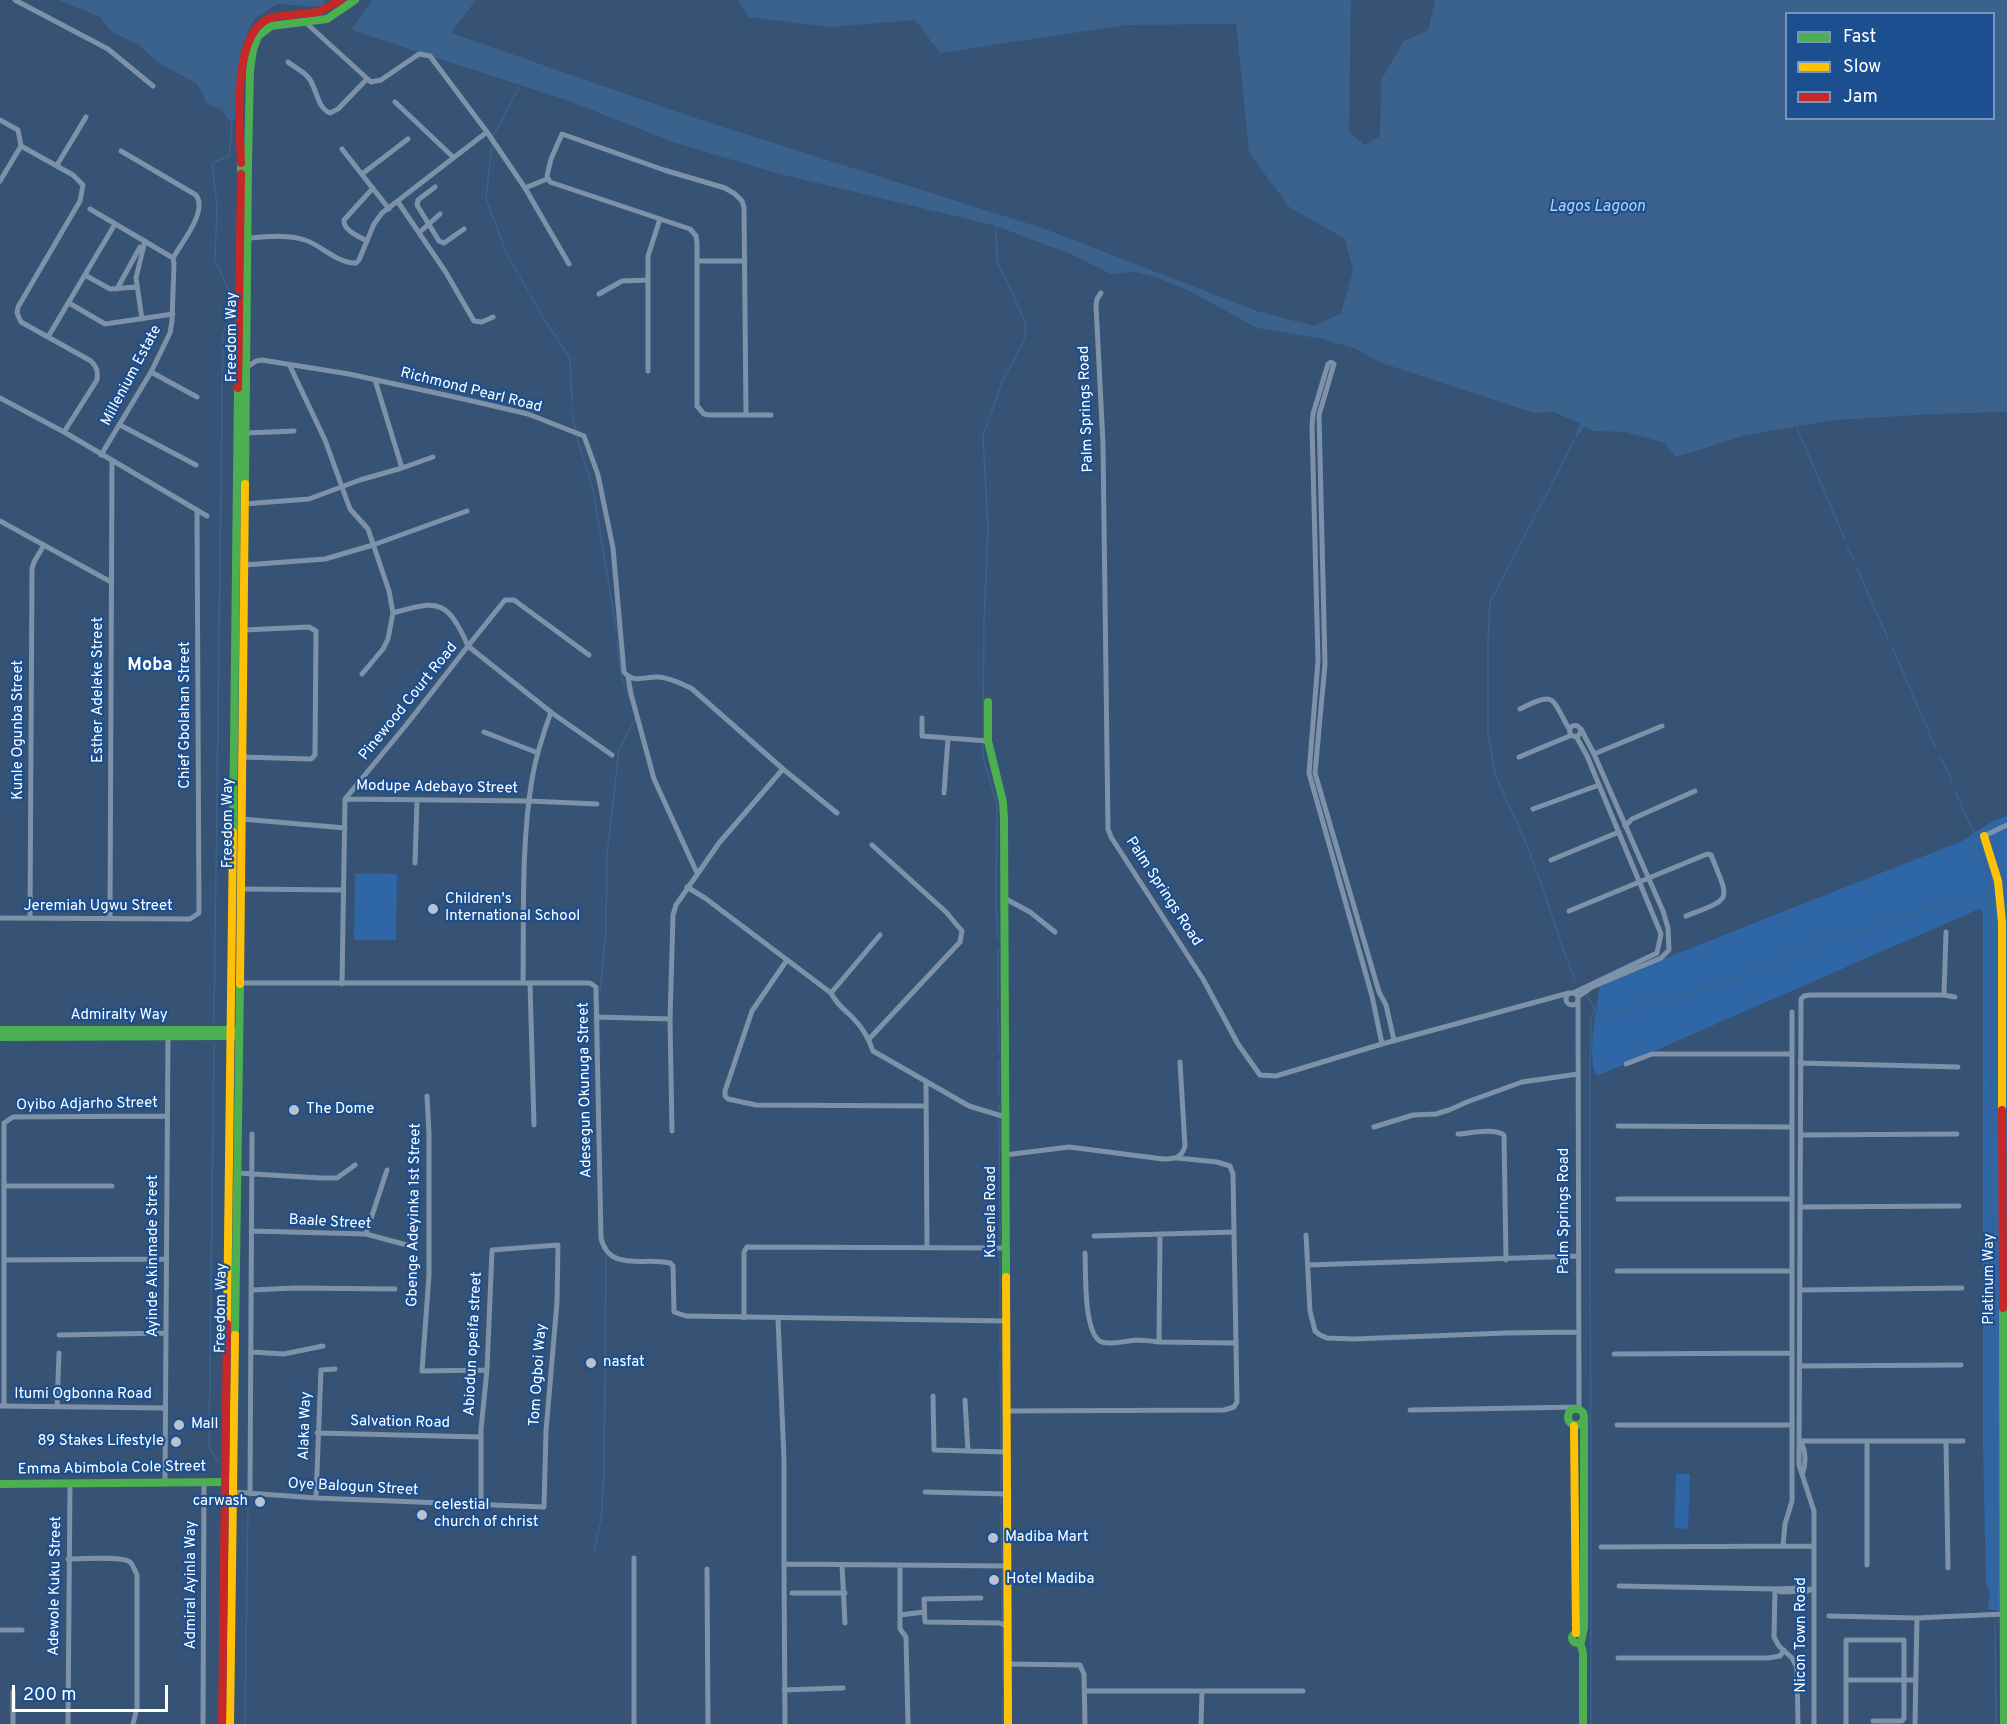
<!DOCTYPE html>
<html>
<head>
<meta charset="utf-8">
<style>
	body { margin:0 }
	#map { position:relative; width:2007px; height:1724px; overflow:hidden; background:#365274; font-family:Overpass,sans-serif }
	canvas { display:block }
	.legend { position:absolute; left:1785px; top:12px; width:210px; height:108px; box-sizing:border-box; background:#1b4f8f; border:2px solid #7695bc; margin:0; padding:8px 10px; list-style:none; font-size:18px; color:#fff }
	.legend li { display:flex; align-items:center; gap:12px; height:30px }
	.legend b { width:30px; border:2px solid #7695bc }
	.scale { position:absolute; left:12px; top:1685px; width:156px; height:27px; box-sizing:border-box; border:3px solid #fff; border-top:0; padding-left:8px; font-size:18px; line-height:21px; white-space:nowrap; color:#fff; -webkit-text-stroke:4px #1b4f8f; paint-order:stroke }
</style>
</head>
<body>
<div id="map">
<canvas width="2007" height="1724"></canvas>
<ul class="legend">
<li><b style="height:8px;background:#4caf50"></b>Fast</li>
<li><b style="height:8px;background:#ffc107"></b>Slow</li>
<li><b style="height:8px;background:#c62828"></b>Jam</li>
</ul>
<div class="scale">200 m</div>
</div>
<script>
const c = document.querySelector('canvas').getContext('2d');
c.lineJoin = 'round';
function paint(path, color) { c.fillStyle = color; c.fill(path, 'evenodd'); }
function strokePath(path, color, width, dash) { c.strokeStyle = color; c.lineWidth = width; c.lineCap = dash ? 'butt' : 'round'; c.setLineDash(dash || []); c.stroke(path); }
function write(font, color, halo, rows, align = 'center') {
  c.font = font + ' Overpass,sans-serif'; c.lineWidth = 4.5; c.setLineDash([]); c.textBaseline = 'middle'; c.strokeStyle = halo; c.fillStyle = color; for (const [text, x, y, turn = 0] of rows) {
    c.save(); c.translate(x, y); c.rotate((+turn || 0) * Math.PI / 180); c.textAlign = isNaN(turn) ? turn : align; if (halo) c.strokeText(text, 0, 0); c.fillText(text, 0, 0); c.restore();
  }
}
paint(new Path2D(`
	M2007,816V1345L2000,1346L2007,1612L1988,1609L1990,1593L1986,1584L1983,1450V911L1979,909L1597,1076C1586,1060 1597,1005 1600,984L1962,841L1993,821Z
	M355,873L397,874L396,940H354Z
	M1676,1474H1690L1688,1529L1674,1528Z`), '#2f66a5');
paint(new Path2D(`
	M59,0H325L326,7L277,4L254,19L243,43L238,71L239,107L232,124L221,109L208,105L197,84L157,62L139,45L112,32L100,17Z
	M372,0H476L451,33L701,120L1045,229L1257,311L1314,326L1341,313L1353,271L1345,239L1289,207L1249,153L1236,24L1126,25L940,53L915,20L831,27L748,17L738,0H1351L1349,132L1365,145L1380,136L1381,80L1404,41L1428,30L1435,0H2007V412L1936,414L1835,420L1747,435L1676,457L1664,443L1626,432L1594,431L1584,427L1574,441L1580,423L1553,412L1534,413L1381,363L1356,349L1323,339L1257,328L1191,292L1156,277L1136,272L1111,274L1073,255L996,226L776,173L673,142L566,100L351,30ZM1786,14H1994V118H1786Z`), '#3b618d');
strokePath(new Path2D(`
	M492,138L521,84
	M492,143L486,199L507,254L544,319L570,358L572,402
	M996,226L997,261L1025,321V339L1002,382L983,436L988,530L984,620L983,757L997,805L996,904L998,940
	M572,410L575,430
	M1796,426L1845,539
	M576,435L593,489L617,633
	M1574,441L1490,602L1488,640V734L1495,775L1528,847L1575,982
	M1847,545L1854,560
	M1856,566L1889,641
	M617,642L621,675L628,693
	M1893,649L1936,748
	M1940,756L1953,784
	M1956,793L1976,837
	M1978,842L1989,881V900
	M998,949V1000
	M600,991L606,931L607,854L619,750L635,720
	M1586,994L1595,1009L1591,1018L1590,1079L1591,1724
	M599,1001L600,1055
	M998,1007L999,1053
	M1595,1009L1611,1014L1724,983L1828,940L1892,923L1930,907L1962,902L1989,901L1994,1320L1995,1610
	M214,1022L223,333L232,313L230,293L215,260L217,206L212,163L229,156L232,124
	M214,1045L209,1447L219,1463
	M999,1060V1096
	M999,1103V1111
	M999,1120L1000,1244
	M1000,1252V1316
	M1995,1321L1999,1328
	M1000,1325V1350
	M1000,1359L1001,1451
	M1001,1458V1487
	M1001,1496V1504
	M242,1500L248,1507L245,1724
	M1001,1512L1002,1562
	M594,1552L601,1519L604,1473L606,1255
	M1002,1569V1621
	M1995,1622L1996,1724
	M1002,1626L1003,1688
	M1003,1697V1724`), '#3b618d', 1.5);
strokePath(new Path2D(`
	M15,0L108,49L153,86
	M305,22L371,82L381,80L419,54L430,56L487,132
	M288,62C294,67 303,71 308,77C317,87 316,107 330,113L338,109L367,79
	M395,102L453,157
	M0,120L18,130L21,146L73,175L83,185L80,201L18,307L17,313L21,322L91,361C97,367 98,371 97,380L64,432
	M342,149L389,209
	M121,151L196,195C208,211 182,242 173,258
	M57,165L86,117
	M362,174L408,139
	M0,181L21,146
	M435,187L418,200L417,205L439,241L444,243L464,229
	M525,188L569,264
	M398,202L445,271L474,321L482,322L493,317
	M90,209L173,258L174,264L172,321L170,333L151,372L101,455
	M420,232L440,214
	M249,238C267,237 287,234 305,240C321,245 338,264 356,263L359,260L374,224L382,213L487,132L525,188L547,179
	M367,241C358,236 343,230 344,220L373,188
	M697,261H745
	M85,275L110,289L136,287
	M117,289L140,247
	M1101,293L1097,299L1096,305L1103,444L1108,829L1111,837L1203,979L1238,1044L1260,1075L1276,1076L1382,1044L1569,993
	M599,294L622,281L648,280
	M69,303L105,324L173,314
	M142,319L136,278L145,241
	M48,337L115,224
	M289,364L325,440L350,509L368,529L389,591L393,613L388,639L383,649L362,674
	M246,368L256,361L262,360L349,374L468,400L528,414L584,436L598,475L613,548L624,672C634,684 645,676 659,677C671,678 682,684 691,688L783,769L837,813
	M648,371V256L660,219
	M151,372L197,397
	M0,398L64,432L207,516
	M746,415L744,207L742,201L735,194L725,188L664,170L562,134L551,159L547,176L550,182L690,229L696,236L697,243V406L704,414L709,415H771
	M120,425L196,465
	M246,433L294,431
	M402,468L433,457
	M244,504L309,499L360,480L402,468L375,380
	M0,521L111,582
	M245,565L325,559L373,545L467,511
	M393,613C439,599 448,601 468,646L505,600H514L589,655
	M628,677L631,694L654,779L697,873
	M1520,709C1558,689 1551,700 1570,730
	M922,718V736L948,738
	M1569.5 731a5.5 5.5 0 1 1 11 0a5.5 5.5 0 1 1-11 0Z
	M484,732L538,753
	M1594,754L1662,726
	M241,757L311,759L315,755L316,631L309,627L244,630
	M1519,757L1572,735
	M944,793L948,738L988,741
	M345,799L407,724L468,646L552,713L612,755
	M345,799L529,801L597,804
	M1533,809L1599,785
	M242,819L345,828
	M1625,826L1632,819L1695,791
	M1984,836L2007,825
	M1551,860L1619,832
	M415,863L417,801
	M687,887L705,898L831,993C838,1006 843,1008 853,1018C862,1027 869,1039 873,1051L969,1106L1005,1117
	M241,889L343,890
	M1004,898L1030,912L1055,932
	M1569,911L1707,854L1711,855C1730,902 1733,898 1686,916
	M0,918L190,919L199,913L197,511
	M30,918L32,569L34,562L44,545
	M110,919L112,462
	M787,960L752,1011L725,1091V1096L728,1099L756,1105L926,1106
	M239,983H590L596,987V991L601,1238C609,1272 643,1257 670,1263L673,1266L674,1312L686,1316L1006,1321
	M523,983C524,915 521,846 532,779C536,756 543,734 551,712
	M530,983L534,1125
	M342,984L345,799
	M1566 999a6 6 0 1 1 12 0a6 6 0 1 1-12 0Z
	M831,993L880,935
	M1573,993L1657,953L1661,934L1587,756L1576,736
	M1944,995L1946,932
	M1578,997L1592,987L1661,958L1669,950L1668,928L1663,911L1594,754L1581,729
	M1578,1001L1579,1409
	M597,1017L670,1019
	M869,1039L960,942L962,931L946,912L872,845
	M1382,1044L1372,996L1309,773L1318,661L1312,426L1313,414L1328,364L1331,362L1334,364L1319,415L1325,664L1315,773L1379,992L1386,1005L1394,1040
	M1800,1063L1958,1067
	M1626,1064L1652,1054H1792
	M926,1083L927,1248
	M427,1096L429,1134V1275L422,1371L487,1370
	M1618,1126L1792,1127
	M1374,1127L1413,1115L1436,1114L1449,1110L1467,1102L1522,1082L1578,1074
	M672,1131L670,1019L673,915L676,905L719,843L783,769
	M1458,1134C1472,1133 1493,1128 1504,1135L1506,1260
	M1800,1135L1957,1134
	M1005,1155L1069,1147L1163,1159C1175,1159 1182,1158 1185,1146L1180,1062
	M237,1173L321,1178H337L355,1165
	M4,1186H112
	M1618,1199H1792
	M1800,1207L1959,1206
	M251,1231L366,1234L407,1245
	M366,1234L387,1170
	M1160,1234L1159,1342L1234,1343
	M1306,1235L1310,1311L1315,1331L1320,1335L1327,1338L1354,1339L1506,1333L1579,1332
	M1094,1236L1233,1232
	M1085,1253C1086,1270 1083,1336 1102,1342C1113,1345 1125,1341 1136,1340C1143,1340 1151,1341 1159,1342
	M4,1260L167,1259
	M1308,1265L1579,1256
	M1617,1271H1792
	M252,1290L295,1288L395,1289
	M1801,1290L1962,1288
	M744,1318V1252L747,1247L1005,1248
	M778,1319L784,1459V1564
	M59,1335L166,1333
	M251,1352L284,1354L323,1346
	M1614,1354L1792,1353
	M1801,1366L1961,1365
	M933,1396L934,1450L1006,1452
	M965,1400L968,1451
	M0,1406L166,1408
	M4,1406V1123L13,1117L167,1116
	M57,1407L59,1353
	M1410,1410L1579,1407
	M1006,1411L1224,1410L1234,1407L1237,1402L1233,1174L1230,1166L1217,1162L1177,1158
	M1617,1425H1792
	M317,1433L481,1437
	M1801,1441H1963
	M1867,1441V1565
	M1946,1441L1948,1568
	M1801,1442C1806,1452 1806,1462 1803,1472
	M165,1482L168,1033
	M234,1492L316,1498L544,1507L546,1431L557,1302L558,1245L492,1250L487,1370L481,1429V1506
	M925,1492L1007,1494
	M250,1494L252,1134
	M316,1498L321,1370L335,1369
	M1783,1546L1785,1524L1792,1501V1012
	M1601,1547L1814,1546
	M68,1559C80,1559 122,1556 130,1562C133,1565 135,1571 137,1575V1708L133,1724
	M842,1565L845,1623
	M900,1565V1629L906,1637L908,1724
	M707,1569L708,1724
	M1619,1586L1775,1589L1800,1588L1814,1590
	M1775,1589L1774,1637L1779,1646L1792,1658L1797,1668L1798,1724
	M1775,1589L1781,1592L1808,1591
	M792,1593H845
	M981,1598L924,1599L925,1622L999,1623L1008,1626
	M900,1615L924,1612
	M1829,1616L1917,1618L2004,1614
	M0,1630H22
	M1618,1658H1768L1780,1656L1784,1650
	M1008,1664L1080,1665L1084,1674L1085,1724
	M1846,1680H1915
	M784,1690L843,1688
	M1085,1691H1303
	M13,1692V1724
	M68,1724L70,1483
	M203,1724L204,1482
	M634,1724V1558
	M785,1724L784,1564L1007,1566
	M1201,1724L1202,1691
	M1814,1724V1511L1799,1465L1801,999L1804,996L1810,995H1944L1955,997
	M1846,1724V1640H1904V1718L1902,1721H1873
	M1915,1724L1917,1618`), '#7d92a8', 5);
strokePath(new Path2D(`
	M248,163L250,70L253,50L258,36L271,26L327,19L355,0
	M241,174V163H248L245,484
	M988,702V741L1003,802L1004,819L1006,1277
	M233,832L238,388
	M0,1030H232
	M0,1037L234,1036
	M2003,1308L2004,1724
	M235,1335L240,984
	M1568 1417a8 8 0 1 1 16 0a8 8 0 1 1-16 0Z
	M0,1484L229,1482
	M1572 1638a5 5 0 1 1 10 0a5 5 0 1 1-10 0Z
	M1582,1636L1584,1628V1421
	M1580,1642L1583,1653V1724`), '#4caf50', 8);
strokePath(new Path2D(`
	M1984,836L1998,881L2002,922V1110
	M240,984L245,484
	M1006,1277L1008,1724
	M227,1324L233,832
	M1574,1426L1576,1633
	M230,1724L235,1335`), '#ffc107', 8);
strokePath(new Path2D(`
	M241,163C240,128 230,28 273,17L318,12L341,0
	M238,388L241,174
	M2002,1110L2003,1308
	M222,1724L227,1324`), '#c62828', 8);
for (const [x, y, r, color] of [
	[433,909,6,"#b9c2ce"],
	[294,1110,6,"#b9c2ce"],
	[591,1363,6,"#b9c2ce"],
	[179,1425,6,"#b9c2ce"],
	[176,1442,6,"#b9c2ce"],
	[260,1502,6,"#b9c2ce"],
	[422,1515,6,"#b9c2ce"],
	[993,1538,6,"#b9c2ce"],
	[994,1580,6,"#b9c2ce"]
]) { const dot = new Path2D(); dot.arc(x, y, r, 0, 2 * Math.PI); c.fillStyle = color; c.fill(dot); strokePath(dot, '#1b4f8f', 2); }
write('15px', '#fff', '#1b4f8f', [
	["Freedom Way",233,337,-90],
	["Millenium Estate",132,376,-62],
	["Richmond Pearl Road",471,391,14],
	["Palm Springs Road",1087,409,-92],
	["Esther Adeleke Street",99,690,-90],
	["Pinewood Court Road",409,702,-51],
	["Chief Gbolahan Street",186,715,-90],
	["Kunle Ogunba Street",19,730,-90],
	["Modupe Adebayo Street",437,788,1],
	["Freedom Way",229,823,-90],
	["Palm Springs Road",1163,892,57],
	["Jeremiah Ugwu Street",98,907],
	["Admiralty Way",119,1016],
	["Adesegun Okunuga Street",586,1090,-91],
	["Oyibo Adjarho Street",87,1105,-1],
	["Palm Springs Road",1565,1211,-90],
	["Kusenla Road",992,1212,-90],
	["Gbenge Adeyinka 1st Street",415,1215,-89],
	["Baale Street",330,1223,3],
	["Ayinde Akinmade Street",154,1256,-90],
	["Platinum Way",1990,1279,-90],
	["Freedom Way",222,1308,-89],
	["Abiodun opeifa street",474,1344,-87],
	["Tom Ogboi Way",539,1375,-86],
	["Itumi Ogbonna Road",83,1395],
	["Salvation Road",400,1423,1],
	["Alaka Way",306,1426,-88],
	["Emma Abimbola Cole Street",112,1469,-1],
	["Oye Balogun Street",353,1488,3],
	["Admiral Ayinla Way",192,1585,-90],
	["Adewole Kuku Street",56,1586,-89],
	["Nicon Town Road",1802,1635,-90]
]);
write('15px', '#fff', '#1b4f8f', [
	["Children's",445,900],
	["International School",445,917],
	["The Dome",306,1110],
	["nasfat",603,1363],
	["Mall",191,1425],
	["89 Stakes Lifestyle",164,1442,"right"],
	["carwash",248,1502,"right"],
	["celestial",434,1506],
	["church of christ",434,1523],
	["Madiba Mart",1005,1538],
	["Hotel Madiba",1006,1580]
], 'left');
write('italic 16px', '#b5d3f5', '#1b4f8f', [
	["Lagos Lagoon",1597,208]
]);
write('bold 18px', '#fff', '#1b4f8f', [
	["Moba",150,666]
]);
</script>
</body>
</html>
